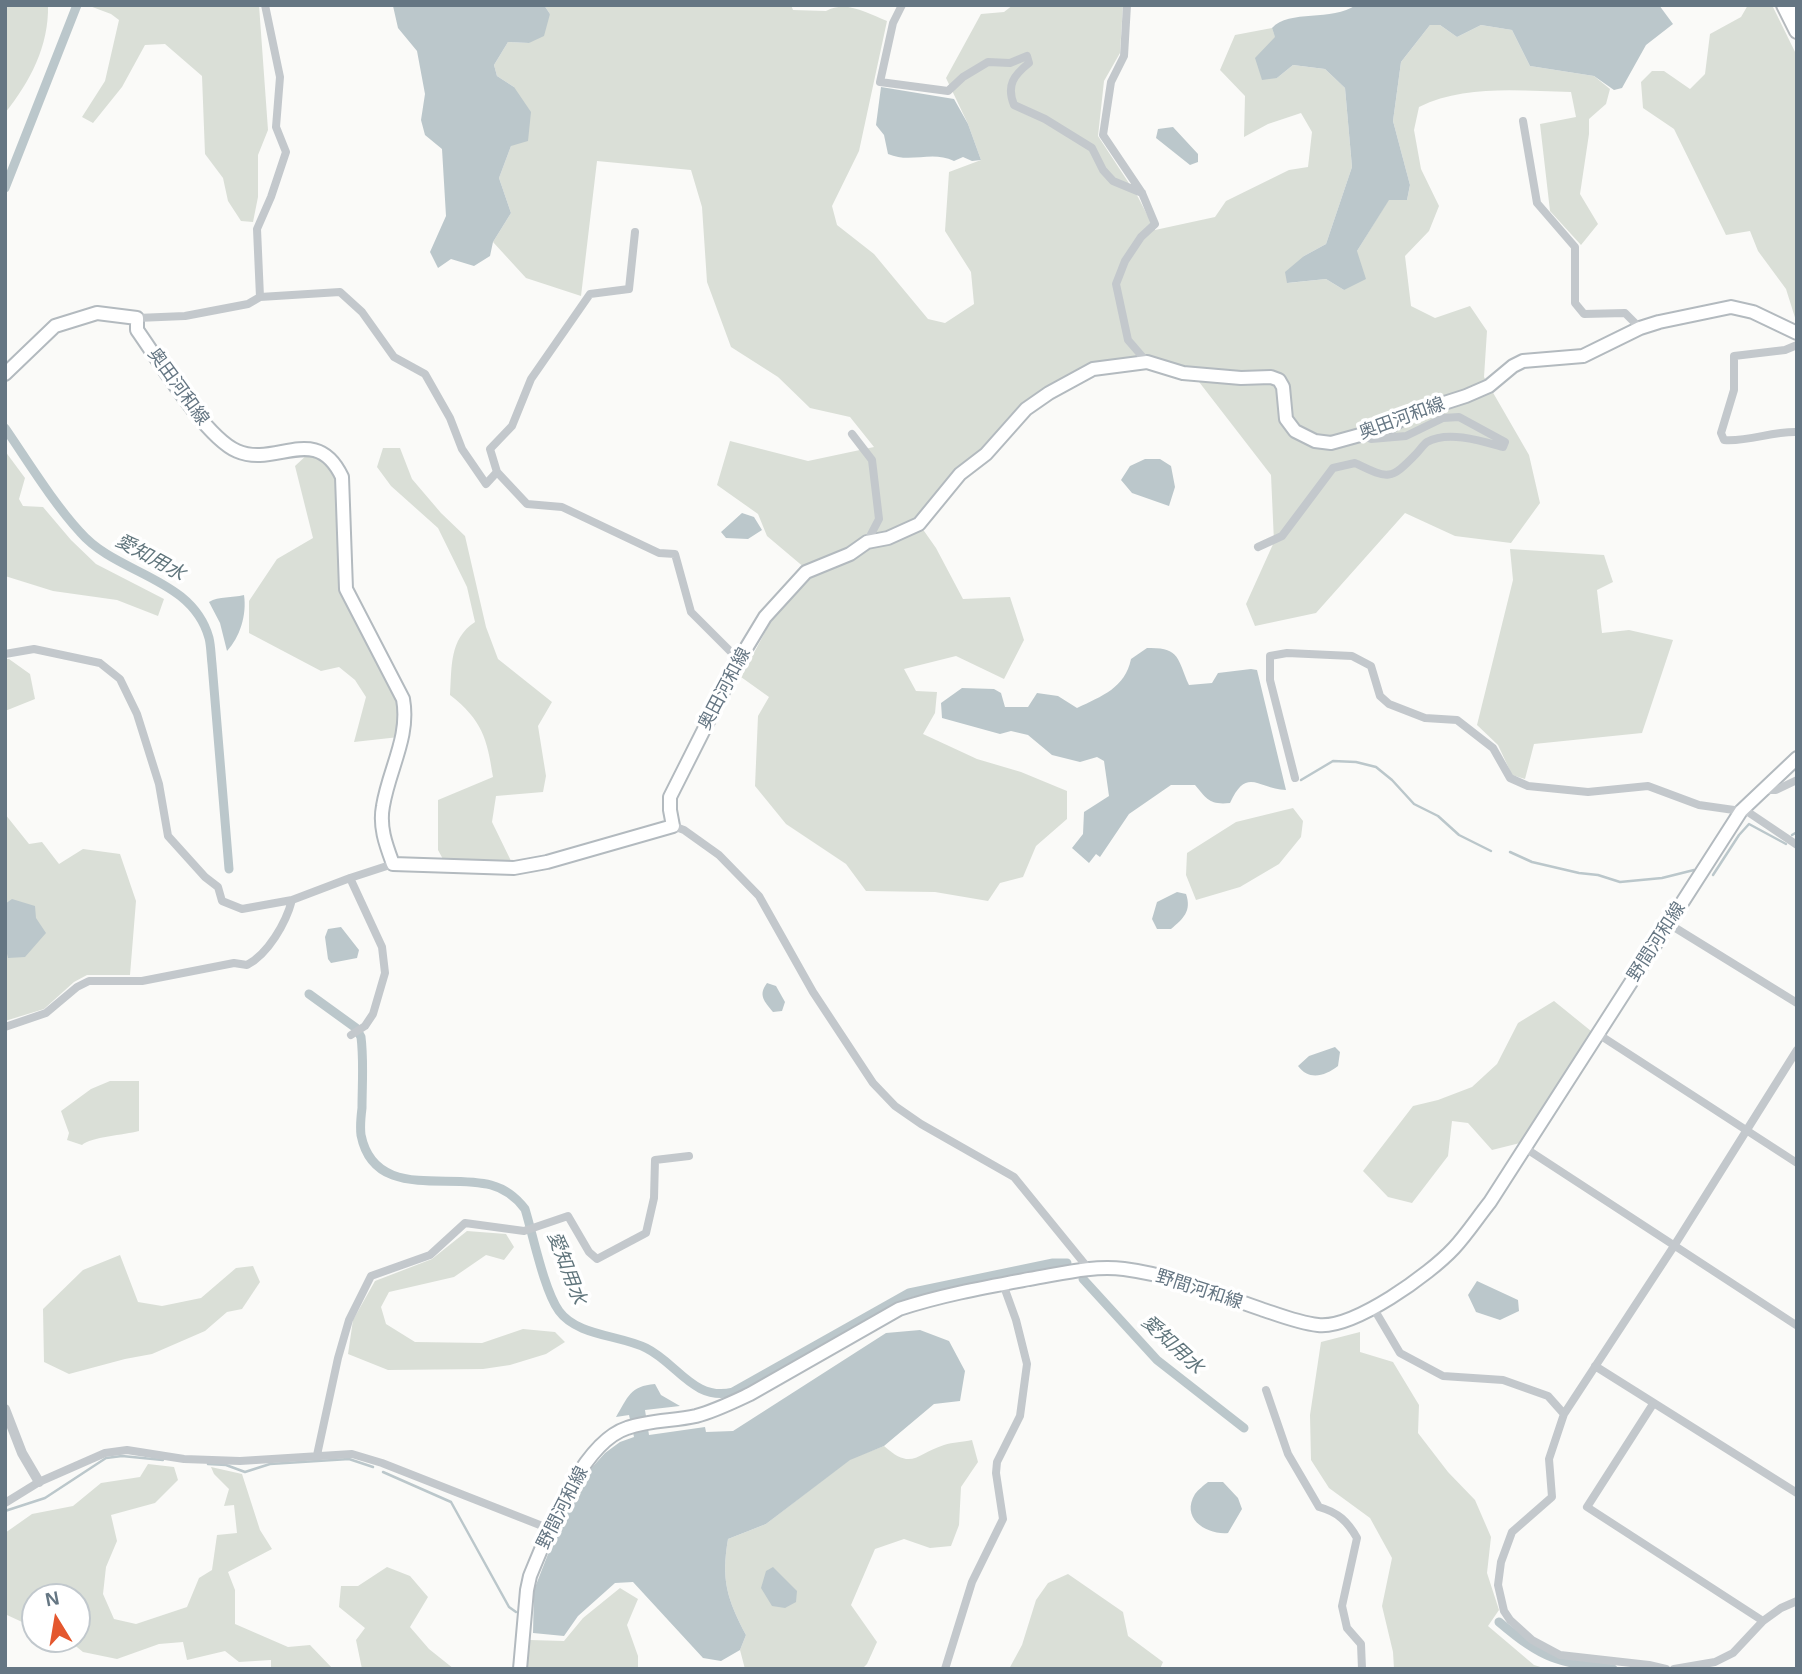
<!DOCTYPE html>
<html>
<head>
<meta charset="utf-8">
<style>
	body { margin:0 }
	#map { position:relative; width:1802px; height:1674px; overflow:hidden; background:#fafaf8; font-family:Helvetica,sans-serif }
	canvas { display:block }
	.frame { position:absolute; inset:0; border:7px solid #657683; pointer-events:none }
	.north { position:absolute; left:21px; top:1583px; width:70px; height:70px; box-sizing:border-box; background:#fff; border:2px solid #c1c8cd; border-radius:50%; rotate:349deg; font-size:19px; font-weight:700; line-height:28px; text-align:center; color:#657683 }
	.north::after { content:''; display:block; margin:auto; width:24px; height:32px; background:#e4572e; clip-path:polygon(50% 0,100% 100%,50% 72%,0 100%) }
</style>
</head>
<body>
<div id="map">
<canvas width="1802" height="1674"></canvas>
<div class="frame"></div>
<div class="north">N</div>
</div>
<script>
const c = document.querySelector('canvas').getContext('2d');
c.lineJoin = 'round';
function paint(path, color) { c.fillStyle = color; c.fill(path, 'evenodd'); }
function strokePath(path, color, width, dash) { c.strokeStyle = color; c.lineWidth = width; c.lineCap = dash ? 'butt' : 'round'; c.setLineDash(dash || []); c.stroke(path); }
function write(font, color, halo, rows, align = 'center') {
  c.font = font + ' Helvetica,"Noto Sans JP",sans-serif'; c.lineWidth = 7; c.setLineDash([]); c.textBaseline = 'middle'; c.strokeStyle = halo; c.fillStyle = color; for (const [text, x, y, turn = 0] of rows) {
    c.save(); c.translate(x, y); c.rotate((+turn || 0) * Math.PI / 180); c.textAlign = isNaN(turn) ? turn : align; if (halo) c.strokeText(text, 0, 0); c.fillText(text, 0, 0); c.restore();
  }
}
paint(new Path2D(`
	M5,5H48C49,46 30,82 5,113Z
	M87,5H259L268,130L258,155V197L253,222L241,221L228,201L223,178L205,154L202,76L165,44L145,45L122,87L93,123L82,117L105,81L119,20L111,14Z
	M544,5H791L793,10L826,11C846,0 867,13 887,21L859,151L832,206L837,225L874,254L928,319L945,323L974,304L971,272L945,231L949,172L981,160L968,124L946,78L981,14L1004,12L1013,5H1123L1120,53L1104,81L1098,136L1138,197L1155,230L1215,217L1226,201L1289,170L1308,167L1312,132L1301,113L1268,124L1244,137L1245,96L1220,70L1235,35L1272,28L1275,36L1277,78L1293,65L1325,69L1345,88L1352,167L1326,244L1304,256L1288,283L1326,279L1344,290L1357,251L1389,199L1407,200L1410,185L1393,121L1401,62L1430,25H1440L1457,37L1481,25L1512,30L1530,66L1594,76L1610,89L1606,104L1589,119V134L1580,194L1598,224L1581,245L1550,211L1540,124L1576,117L1571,92C1522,91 1465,84 1419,107L1414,130L1421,169L1439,206L1429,231L1405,256L1411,306L1435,318L1470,306L1487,331L1484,377L1529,455L1540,503L1511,543L1455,536L1405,513L1316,613L1255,626L1246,604L1274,542L1271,475L1196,378L1152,358L1091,364L1046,388L917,521L936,548L963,599L1010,597L1024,640L1004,679L956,656L904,669L916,691L937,692L935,713L923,734L977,759L1021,772L1067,791V819L1036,846L1023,877L1000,883L988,901L935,892L866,891L846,864L786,824L755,786L758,716L769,697L741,677L771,621L812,574L767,536L758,514L717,485L730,441L808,461L874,447L850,417L810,408L778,377L731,347L707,282L702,207L691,170L597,161L581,296L526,278L493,242L511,213L499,178L511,146L514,87L497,76L494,65L508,42L529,43L550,14Z
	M1748,5H1772L1797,56V324L1786,289L1758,251L1750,231L1726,235L1674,129L1643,108L1641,82L1652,71H1664L1690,89L1705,74L1710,34L1741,17Z
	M383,448H400L412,479L441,513L465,536L486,627L498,659L552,702L538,726L546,776L543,792L496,796L492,822L512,863L444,861L438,850V800L493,777C487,738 482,720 450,695C452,667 449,639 475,622L467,587L438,528L391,486L377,467Z
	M5,451L25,478L19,499L23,506L43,507L71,540L96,564L164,599L158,616L117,600L53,591L5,576Z
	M309,453L328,461L338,480L342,588L400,699L399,737L354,742L366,697L355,680L339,667L321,671L249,633V601L277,559L313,538L295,466Z
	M1510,549L1604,555L1613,582L1597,590L1602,633L1629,630L1673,640L1642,733L1534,744L1525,779L1512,775L1498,745L1477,725L1513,580Z
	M5,659H9L30,674L35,699L5,711Z
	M1293,808L1303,821L1301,837L1279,864L1240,887L1196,900L1186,875L1187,853L1236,822Z
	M5,814L29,844L42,842L59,864L83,849L120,854L136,901L130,975H87L74,982L44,1009L5,1021Z
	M1554,1001L1591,1031L1520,1143L1492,1150L1468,1123L1452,1121L1448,1156L1412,1203L1388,1197L1363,1171L1413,1106L1438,1100L1472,1087L1497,1064L1518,1023Z
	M110,1081H139V1131C124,1135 91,1137 82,1145L67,1140L69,1133L61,1111L91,1089Z
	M467,1231L506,1234L514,1247L504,1260L486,1255L454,1277L389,1292L381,1307L386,1324L415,1342L482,1343L523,1329L555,1332L565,1342L546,1354L510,1365L483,1369L388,1370L348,1354L353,1320L375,1281L432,1259Z
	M120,1255L138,1302L162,1306L201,1298L236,1268L253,1266L260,1282L242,1309L227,1312L205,1331L152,1354L125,1359L69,1374L44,1362L43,1309L83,1270Z
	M1360,1332V1352L1393,1362L1419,1405L1418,1433L1448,1472L1475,1500L1491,1537L1487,1573L1499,1610L1488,1626L1534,1665L1547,1669H1394L1393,1652L1382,1606L1392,1558L1370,1518L1329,1488L1311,1460L1310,1415L1321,1342Z
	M972,1440L978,1462L961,1487L959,1525L951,1546L930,1548L904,1539L875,1549L851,1605L877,1642L867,1664L862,1669H745L740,1650L746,1635C727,1599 721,1580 728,1539L766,1524L850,1459L884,1446C912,1471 916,1454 944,1445C953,1442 963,1442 972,1440Z
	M148,1464L174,1467L178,1480L155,1503L111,1515L117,1541L106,1567L103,1594L114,1619L136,1624L187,1607L199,1578L212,1570L217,1535L237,1533L234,1505L224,1506L229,1489L214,1474L211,1467L242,1474L260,1530L272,1549L228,1572L235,1590V1624L288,1647L310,1645L333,1669H271V1660L239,1662L225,1651L187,1660L183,1642L159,1644L117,1659L83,1652L67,1639H77V1597H35V1628L7,1615L5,1612V1533L32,1514L73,1506L101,1483L140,1477Z
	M387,1567L410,1576L428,1597L410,1627L429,1649L454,1669H362L356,1640L365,1628L339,1607L341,1586H358Z
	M1068,1574L1123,1612L1128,1636L1163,1662L1160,1669H1009L1022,1645L1036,1600L1048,1583Z
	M620,1588L638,1599L627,1625L638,1656V1669H527L530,1640L564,1641L583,1618Z`), '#dadfd7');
paint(new Path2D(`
	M544,5L550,14L544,36L529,43L508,42L494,65L497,76L514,87L531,112L528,141L511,146L499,178L511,213L493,242L490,256L474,266L451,259L438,268L430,252L446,216L442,149L425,135L421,120L425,94L417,51L398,28L393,6Z
	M1356,5H1659L1673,24L1646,45L1622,88L1614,90L1594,76L1530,66L1512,30L1481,25L1457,37L1440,25H1430L1401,62L1393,121L1410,185L1407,200H1389L1357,251L1366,279L1344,290L1326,279L1287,283L1285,272L1304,256L1326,244L1352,167L1345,88L1325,69L1293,65L1277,78L1262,80L1255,58L1275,37L1272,28C1289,9 1332,22 1356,5Z
	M881,87L954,99L968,124L981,160L972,161L963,157L954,161C931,150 911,164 888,154L884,135L876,125Z
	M1173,127L1198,154V162L1190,165L1156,138L1158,129Z
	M1145,459H1160L1171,466L1175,487L1169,506L1132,493L1121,480L1130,466Z
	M742,513L754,517L762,530L748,539L726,538L721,532Z
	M244,595C247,615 240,637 227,651L220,623L209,602C219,596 232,598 244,595Z
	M1147,648C1180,647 1177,658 1189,685L1212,683L1218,673L1251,669L1257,670L1286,790C1258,789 1247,766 1230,803C1209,805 1207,799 1195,785H1171L1129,814L1100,857L1096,854L1089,863L1072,848L1083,834L1084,812L1109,796L1104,761L1097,757L1080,762L1052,755L1028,735L1011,731L1000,734L942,718L941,703L962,688L994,689L1001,693L1005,707H1028L1037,693L1058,696L1077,708C1102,696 1125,688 1131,659Z
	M1177,892L1186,894C1192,911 1183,919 1171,929H1157L1152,919L1157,902Z
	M12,899L35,906L36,918L46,933L25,957L8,958L5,945V904Z
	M341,927L359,950L357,958L331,963L328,959L325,937L328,929Z
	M767,983L776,986L785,1002L782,1011L773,1012C764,1001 758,995 767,983Z
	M1335,1047L1340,1052L1338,1066C1325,1076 1309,1081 1298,1066L1309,1056Z
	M1477,1281L1518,1300L1519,1311L1500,1320L1476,1312L1468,1295Z
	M920,1330L949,1341L965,1371L960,1401L934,1404L884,1446L850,1460L766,1524L728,1539C721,1580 727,1599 746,1635L740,1650L721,1661L703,1658L633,1582L615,1583L578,1616L564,1636L533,1633L534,1590L557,1531L587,1473L605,1453L620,1442L634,1437L629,1415L616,1417C628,1397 630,1386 655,1384L661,1395L680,1406L645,1410L649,1435L705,1427L706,1432L733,1431L886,1333Z
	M1208,1482H1223L1238,1498L1242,1509L1228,1533C1207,1535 1180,1519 1195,1494C1198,1490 1204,1485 1208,1482Z
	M773,1567L797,1591L796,1602L785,1608L772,1606L761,1588L766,1571Z`), '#bbc7cb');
strokePath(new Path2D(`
	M1301,780L1333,761L1356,762L1376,767L1392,780L1414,804L1438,816L1459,835L1491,851
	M1792,835L1797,832
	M1510,852L1532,862L1579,873L1598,875L1620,882L1662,878L1694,870
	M1713,875L1739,835L1749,824L1786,844
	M208,1464L226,1465L245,1472L270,1464L349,1459L373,1467
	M383,1472L451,1502L509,1607L516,1612
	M5,1511L45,1498L106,1458L122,1456L163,1460`), '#bbc7cb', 2.5);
strokePath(new Path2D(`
	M5,188L77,5
	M5,428C29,463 52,501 80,532C117,575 192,577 209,638C211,646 211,656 212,664L229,869
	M309,994L356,1028L361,1037C364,1061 362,1085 362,1108C361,1116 360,1127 361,1135C374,1200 446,1173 491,1185C506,1189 516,1197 525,1209C533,1235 544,1290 559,1311C577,1336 620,1335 646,1348C677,1363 694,1402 733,1392L909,1293L1053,1263H1067
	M1083,1279L1157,1360L1244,1428
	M1499,1622C1544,1660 1556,1662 1613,1669`), '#bbc7cb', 9);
const secondary = new Path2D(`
	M5,374L55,326L97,313L137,318V330C159,361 205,437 237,451C276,468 316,422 342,477L346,589L403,699C410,737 389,769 383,806C379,827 386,845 393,864L514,868L547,862L673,826L670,810V797L739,660L765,617L806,572L850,554L867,542L888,538L919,524L960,474L986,454L1026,409L1049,393L1093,369L1147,362L1183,373L1241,378L1271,377L1279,380L1283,387L1286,419L1295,431L1315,441L1331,443L1389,427L1410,414L1466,396L1489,386L1513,366L1523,361L1583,356L1640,328L1659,322L1731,307L1753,312L1797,333
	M520,1669L527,1590L530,1576C548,1533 581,1443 627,1428C649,1420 674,1421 696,1416C715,1411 733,1402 750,1394L899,1309C941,1295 986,1287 1029,1279C1060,1274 1092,1265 1124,1269C1171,1275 1217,1294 1261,1309C1279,1315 1299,1323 1318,1325C1354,1329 1430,1274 1454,1248C1467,1234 1478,1217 1490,1202L1741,811L1797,758`);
const motorway = new Path2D(`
	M1784,5L1797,31
	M1797,5V6`);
strokePath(secondary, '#b3babf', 16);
strokePath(motorway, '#b4b9bd', 18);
strokePath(new Path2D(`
	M902,5L893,23L880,82L948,91L963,77L988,62L1010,63L1027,56L1029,63C1014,75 1006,85 1014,105L1045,119L1092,148L1103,170L1113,181L1142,193
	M1127,5L1124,56L1111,82L1103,135L1142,193L1155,224L1141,237L1125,261L1116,284L1128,340L1147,362
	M1523,121L1537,203L1575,247V303L1584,314L1625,313L1640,328
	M635,232L629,289L590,294L531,379L512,426L490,449L497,472L527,504L562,507L659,553L675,554L691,612L739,660
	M260,297L257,229L271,197L286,152L276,127L280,77L265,5
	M137,318L185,316L248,304L260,297L340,292L362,312L394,357L425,374L450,418L462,449L486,484L497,472
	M1797,345L1785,350L1734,356V390L1721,433L1724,440C1749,442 1772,431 1797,432
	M852,434L872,460L879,519L867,542
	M1258,547L1282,536L1333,468L1355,463C1388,479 1390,481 1416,454C1419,451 1423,445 1427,442C1448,430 1482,441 1503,447L1505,442L1459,417L1443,418L1406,436L1371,439L1364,434
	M5,654L34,649L100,663L120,679L137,714L159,784L168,836L205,877L218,887L222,901L242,909L292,900L350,878L393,864
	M1295,778L1270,680V656L1287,653L1352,656L1371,666L1380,696L1389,704L1425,718L1457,720L1493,748L1510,778L1528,786L1588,792L1648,786L1699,805L1748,812L1797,845
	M1763,790H1776L1797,780
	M673,826L684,830L719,855L759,896L813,992L873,1083L895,1106L921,1124L1014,1177L1088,1268
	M350,878L382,947L385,973L373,1014L365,1026L351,1035
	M1669,924L1797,1003
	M5,1027L46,1013L77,987L89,981H142L234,963L247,965C268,954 286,923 292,900
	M1598,1034L1797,1163
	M1525,1148L1796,1325
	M1374,1309L1400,1353L1443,1376L1503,1380L1548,1396L1564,1414
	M1595,1366L1797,1493
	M1266,1390L1288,1454L1319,1507C1338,1512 1348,1522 1357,1538L1342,1606L1347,1628L1361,1644L1362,1669
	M1653,1404L1587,1507L1763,1621
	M317,1455L338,1358L349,1320L371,1276L430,1255L465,1223L524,1231L568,1216L589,1252L597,1259L646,1233L654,1198L655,1160L689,1156
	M5,1503L39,1482L105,1453L127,1450L184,1459L240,1461L352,1454L382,1463L550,1529
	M945,1669L972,1582L1003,1519L996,1473L997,1462L1020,1416L1027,1364L1016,1320L1003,1284
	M1666,1669L1649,1665L1560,1655L1532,1640L1510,1620L1504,1611L1498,1585L1501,1562L1512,1532L1552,1497L1549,1459L1564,1414L1674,1246L1797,1050
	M1674,1669L1715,1662L1733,1653L1763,1621L1781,1608L1797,1601`), '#c3c8cc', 8);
strokePath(new Path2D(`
	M5,1409L22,1453L39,1482`), '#c3c8cc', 10);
strokePath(secondary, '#fff', 12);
strokePath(motorway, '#fff', 14);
write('18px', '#657683', '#fff', [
	["奥田河和線",178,387,54],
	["奥田河和線",1402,419,-20],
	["奥田河和線",725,689,-62],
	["野間河和線",1657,942,-57],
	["野間河和線",1199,1290,18],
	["野間河和線",563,1508,-63]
]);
write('italic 19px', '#60757c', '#fff', [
	["愛知用水",150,558,29],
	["愛知用水",566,1268,69],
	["愛知用水",1172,1345,43]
]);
</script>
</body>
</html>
